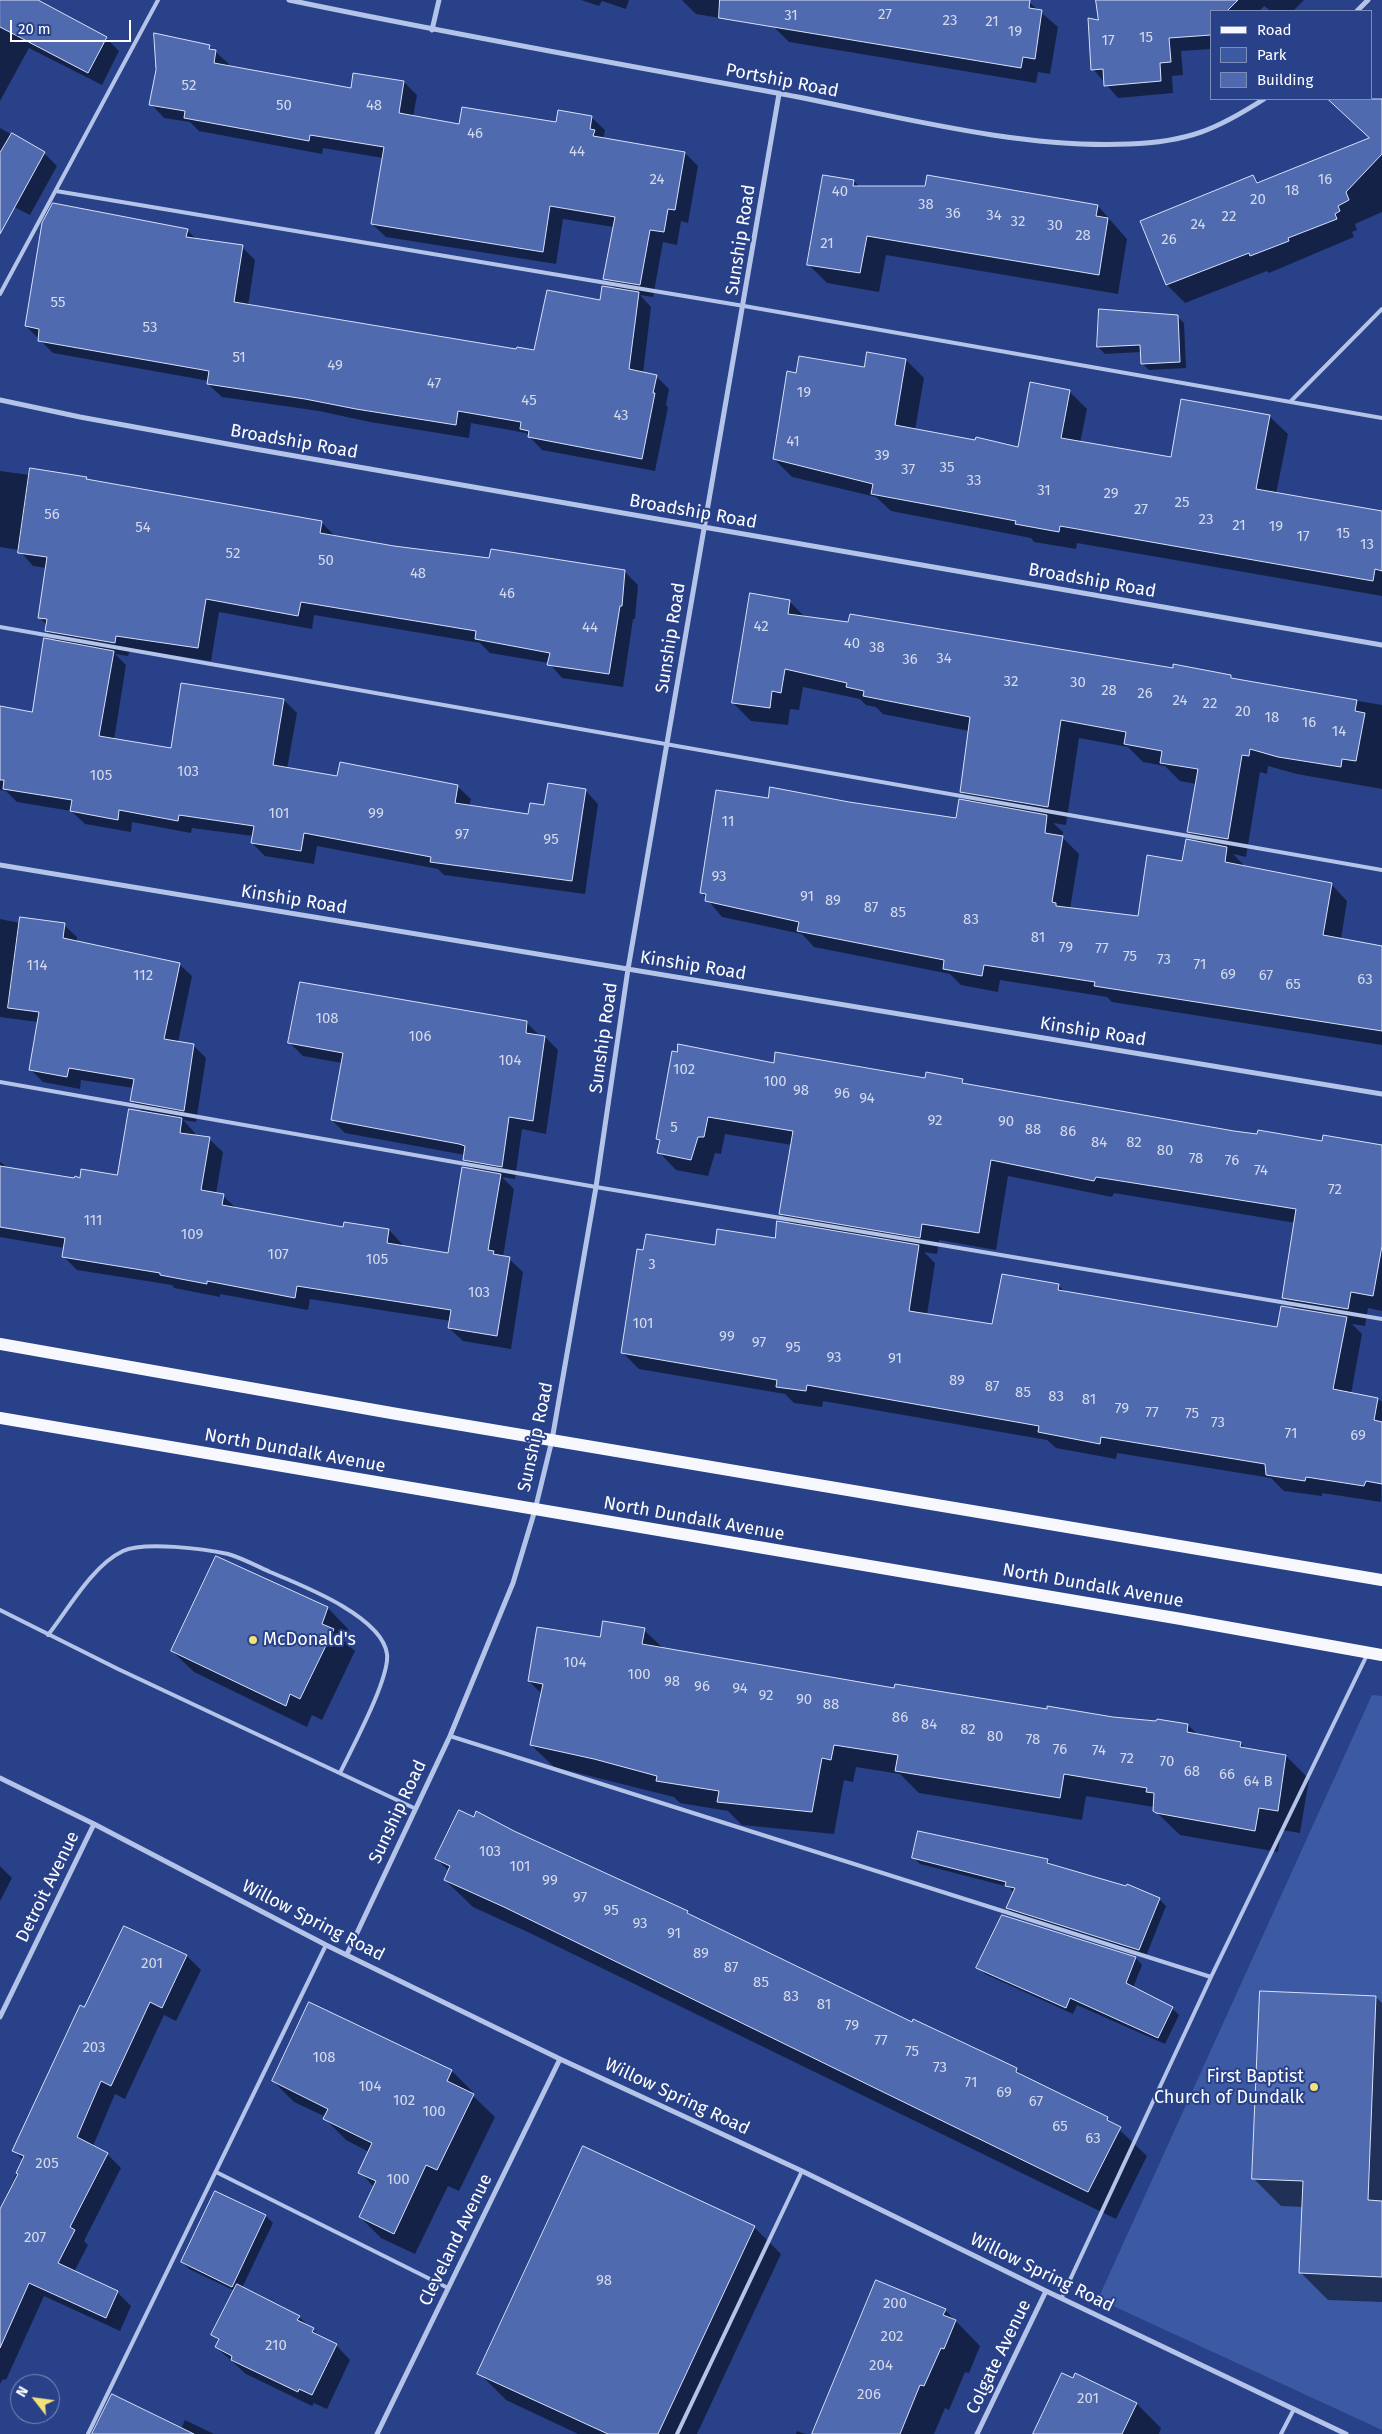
<!DOCTYPE html>
<html>
<head>
<meta charset="utf-8">
<style>
	body { margin:0 }
	#map { position:relative; width:1382px; height:2434px; overflow:hidden; background:#284188; font-family:"Fira Sans",sans-serif }
	canvas { display:block }
	.legend { position:absolute; left:1210px; top:10px; width:162px; height:90px; box-sizing:border-box; background:#284188; border:1px solid #7e8db8; margin:0; padding:6px 9px; list-style:none; font-size:15px; color:#fff }
	.legend li { display:flex; align-items:center; gap:10px; height:25px }
	.legend b { width:25px; border:1px solid #7e8db8 }
	.north { position:absolute; left:10px; top:2374px; width:50px; height:50px; box-sizing:border-box; background:#284188; border:1px solid #7e8db8; border-radius:50%; rotate:300deg; font-size:14px; font-weight:700; line-height:20px; text-align:center; color:#fff }
	.north::after { content:''; display:block; margin:auto; width:18px; height:22px; background:#f1e27a; clip-path:polygon(50% 0,100% 100%,50% 72%,0 100%) }
	.scale { position:absolute; left:10px; top:20px; width:121px; height:22px; box-sizing:border-box; border:2px solid #fff; border-top:0; padding-left:6px; font-size:15px; line-height:18px; white-space:nowrap; color:#fff; -webkit-text-stroke:4px #284188; paint-order:stroke }
</style>
</head>
<body>
<div id="map">
<canvas width="1382" height="2434"></canvas>
<ul class="legend">
<li><b style="height:6px;background:#f6f8fe"></b>Road</li>
<li><b style="height:14px;background:#3c5aa4"></b>Park</li>
<li><b style="height:14px;background:#506aaf"></b>Building</li>
</ul>
<div class="north">N</div>
<div class="scale">20 m</div>
</div>
<script>
const c = document.querySelector('canvas').getContext('2d');
c.lineJoin = 'round';
function paint(path, color) { c.fillStyle = color; c.fill(path, 'evenodd'); }
function strokePath(path, color, width, dash) { c.strokeStyle = color; c.lineWidth = width; c.lineCap = dash ? 'butt' : 'round'; c.setLineDash(dash || []); c.stroke(path); }
function write(font, color, halo, rows, align = 'center') {
  c.font = font + ' "Fira Sans",sans-serif'; c.lineWidth = 4; c.setLineDash([]); c.textBaseline = 'middle'; c.strokeStyle = halo; c.fillStyle = color; for (const [text, x, y, turn = 0] of rows) {
    c.save(); c.translate(x, y); c.rotate((+turn || 0) * Math.PI / 180); c.textAlign = isNaN(turn) ? turn : align; if (halo) c.strokeText(text, 0, 0); c.fillText(text, 0, 0); c.restore();
  }
}
paint(new Path2D(`
	M1372,1695L1382,1696V2430L1098,2299Z`), '#3c5aa4');
paint(new Path2D(`
	M0,0H38L106,38L119,51L102,85L29,48L0,101Z
	M581,0H629L626,9L602,1L599,6Z
	M682,0H1019L1029,2L1058,27L1050,74L1038,72L1036,83L789,42L774,27L696,14Z
	M1121,0H1304L1293,11H1271L1264,6L1259,11H1211V49L1181,51L1183,75L1172,76L1173,93L1118,98L1093,69L1099,21Z
	M209,46L229,64L228,67L352,89L404,82L417,95L413,117L460,125L557,124L591,117L605,130L603,139L685,153L698,166L688,223L681,221L677,245L663,242L653,297L640,295L651,307L643,373L656,376L669,389L666,405L668,407L655,471L542,450L526,433L471,423L469,438L370,422L319,411L222,397L208,384L209,381L53,353L26,326L187,230L197,240L242,247L255,260L248,306L517,351L535,352L616,290L605,278L614,227L563,219L556,264L386,237L372,224L383,158L323,148L322,154L199,131L190,122L164,118L151,104Z
	M1382,100V212L1355,224L1357,230L1352,232L1354,237L1269,273L1267,271L1185,303L1167,285L1253,176L1260,183L1371,138Z
	M0,128L44,153L57,166L30,215L0,200Z
	M854,181L860,187L1098,206L1127,239L1118,294L886,255L879,292L827,283L808,264Z
	M1101,311L1177,316L1184,323L1186,368L1149,370L1142,363L1141,352L1105,354L1098,347Z
	M868,354L906,360L924,378L915,430L1019,448L1069,391L1087,409L1080,443L1172,458L1182,400L1270,417L1288,434L1276,494L1382,513V596L1077,543L1076,549L1034,542L1031,538L891,511L876,497L792,477L774,459L797,374L865,369Z
	M0,471L30,475L86,478L88,481L321,522L335,536L394,547L490,559L624,571L638,585L635,619H633L623,687L562,678L549,663L490,653L480,643L314,615L312,629L219,612L211,661L130,649L128,656L115,654L126,665L114,740L172,750L284,700L297,713L287,769L338,778L457,786L471,799L469,806L529,816L585,790L598,804L585,894L444,875L438,869L317,846L314,864L265,856L252,843L253,836L192,828L191,833L132,822L131,832L85,824L71,811L17,802L6,791L0,790V707L33,713L58,642L46,631L47,625L39,617L47,568L33,566L19,550L0,547Z
	M789,601L806,618L1231,676L1234,680L1382,705V789L1297,774L1268,766L1267,774L1260,772L1246,857L1233,854L1243,864V867L1331,884L1347,901L1341,939L1382,947V1045L1112,1002L1107,997L1000,980L998,992L961,985L950,974L814,947L802,934L722,917L701,892L769,800L849,803L957,820L973,803L961,792L969,731L883,714L876,707L866,705L860,699L803,687L799,710L790,709L788,725L751,721L733,703ZM1079,738L1128,747L1143,762L1165,766L1180,781L1196,784L1188,831L1200,843L1139,918L1070,909L1079,854L1062,837L1063,832L1053,823L1066,825Z
	M0,919L20,923L64,925L77,937L76,942L179,964L192,976L178,1043L193,1045L206,1058L196,1122L183,1120L195,1133V1136L209,1139L223,1152L216,1194L223,1196L236,1208L344,1229L389,1230L402,1244V1246L449,1254L476,1171L464,1159L465,1155L345,1133L332,1120L342,1063L303,1056L290,1043L526,1022L539,1035L545,1037L558,1050L546,1134L522,1129L515,1179L502,1177L514,1189L503,1257L509,1259L523,1272L511,1349L463,1341L449,1328L451,1321L310,1299L308,1310L220,1294V1297L174,1288L172,1285L77,1270L63,1256L64,1248L0,1237V1162L10,1169L81,1179L118,1176L143,1112L132,1101L134,1088L81,1080L80,1089L43,1082L30,1069L38,1022L0,1017Z
	M775,1064L926,1080H962L966,1085L1382,1157V1311L1368,1308L1365,1326L1352,1324L1362,1334L1351,1394L1382,1401L1381,1502L1322,1493V1496L1284,1491L1271,1478L1117,1453L1116,1459L1056,1448L1047,1440L823,1401L822,1407L794,1403L785,1394L639,1369L622,1352L644,1251L776,1240L792,1225L780,1213L792,1145L725,1134L721,1154L715,1153L708,1176L676,1170L659,1152L661,1142L658,1139ZM1008,1176L1112,1197L1114,1193L1296,1223L1283,1298L1295,1309L1278,1329L1066,1293L1058,1285L993,1326L927,1315L935,1263L924,1252L937,1254L939,1240L996,1250Z
	M217,1558L328,1608L349,1630L344,1641L355,1651L322,1720L312,1715L307,1727L194,1672L172,1651Z
	M644,1630L664,1649L895,1690L1048,1711L1188,1725L1199,1736L1240,1743L1246,1749L1286,1756L1309,1779L1300,1833L1281,1830L1278,1852L1180,1835L1154,1810V1807L1086,1796L1082,1820L919,1793L900,1774L856,1767L853,1782L844,1780L834,1834L742,1825L728,1811L680,1803L674,1797L554,1767L531,1745L542,1694L529,1681L601,1639Z
	M474,1818L514,1832L688,1912L693,1918L912,2023L1016,2069L1024,2077L1107,2118L1147,2156L1116,2219L532,1934L473,1907L445,1880L449,1871L437,1859Z
	M913,1857L1047,1860L1053,1866L1159,1899L1166,1906L1146,1956L1014,1915L1007,1908L1014,1893L1009,1887L920,1864Z
	M0,1866L12,1878L0,1901Z
	M1003,1916L1136,1958L1142,1965L1133,1988L1172,2008L1179,2015L1165,2044L1077,2005L1073,2014L985,1974L978,1967Z
	M125,1927L187,1956L201,1970L176,2021L164,2015L125,2099L115,2094L93,2146L107,2154L121,2168L84,2241L88,2245L74,2272L117,2292L131,2306L120,2331L44,2296L6,2380L3,2379L0,2384V2209L23,2160L13,2150Z
	M1376,1997L1382,2003V2302L1328,2300L1301,2273L1303,2207L1281,2206L1253,2178Z
	M310,2004L452,2071L473,2092L472,2095L495,2117L459,2191L448,2186L415,2254L381,2238L360,2217L374,2187L360,2172L369,2152L346,2140L325,2119L326,2117L294,2102L273,2081Z
	M216,2192L266,2216L273,2223L242,2288L299,2317L324,2340L336,2345L350,2360L327,2409L314,2403L312,2406L246,2374L216,2347L219,2341L213,2335L235,2291L189,2269L182,2262Z
	M754,2227L781,2254L697,2434H578L506,2400L479,2373Z
	M945,2310L980,2346L969,2373L965,2372L949,2410L945,2408L934,2434H811L815,2424L817,2425Z
	M1076,2375L1137,2404L1161,2428L1159,2434H1034Z
	M185,2420L214,2434H98L181,2429Z
	M797,2431L805,2434H796Z`), '#0007');
const building = new Path2D(`
	M0,0H38L107,37L88,73L0,27Z
	M720,0H1030L1029,8L1042,10L1035,59L1023,57L1021,68L719,18Z
	M1096,0H1238L1227,11H1211V35L1169,38L1171,62L1160,63L1161,81L1104,86L1103,69L1091,70L1088,18L1098,20Z
	M154,33L210,45L209,49L216,50L214,63L351,88L353,73L404,81L399,113L459,124L462,107L556,122L558,110L592,116L590,129L595,130L593,136L685,152L675,210L668,209L664,232L650,230L640,285L603,279L615,217L550,206L543,252L371,224L384,147L310,135L309,141L184,118L185,111L149,105L156,70Z
	M1328,99H1382V154L1346,192L1349,200L1338,206L1340,211L1335,214L1337,219L1288,238L1289,241L1250,256L1249,253L1166,285L1140,221L1253,175L1257,183L1369,138Z
	M12,133L45,152L0,234V153Z
	M823,175L854,180L853,186H925L927,175L1098,205L1096,216L1108,218L1099,275L867,236L860,273L807,265Z
	M53,203L188,229L186,237L243,245L234,302L516,349L517,347L534,350L547,290L600,300L602,286L639,292L629,369L657,375L653,393H655L642,459L528,437L529,431L520,429L521,422L458,411L456,425L356,409L305,399L207,384L209,371L38,341L39,329L25,326L42,223Z
	M1099,309L1178,315L1180,362L1141,364L1140,345L1097,347Z
	M867,352L906,359L895,425L975,440L976,437L1018,447L1030,382L1070,390L1061,438L1171,457L1181,399L1270,415L1256,489L1382,511V571L1375,569L1373,581L1060,526L1059,532L1015,524L1016,521L871,494L873,484L773,459L787,371L796,373L799,356L864,367Z
	M30,468L87,477L86,479L322,521L320,533L394,546L489,558L491,549L625,570L622,606H620L609,674L547,665L550,653L475,639L476,631L301,602L298,616L206,599L198,648L116,636L115,643L45,631L47,619L38,618L47,557L18,553Z
	M750,593L790,600L788,614L848,622L850,614L1173,668V664L1231,675V678L1357,700L1355,711L1365,713L1356,761L1342,759L1341,767L1278,757L1250,749L1249,756L1242,755L1228,839L1187,832L1198,769L1160,763L1162,751L1124,744L1126,732L1061,720L1048,807L960,792L970,717L863,696L864,691L846,687L847,683L785,669L781,693L772,691L770,708L732,703Z
	M44,638L114,651L99,736L171,748L181,683L284,699L273,765L337,776L340,762L458,785L455,803L528,814L530,803L544,805L548,783L586,789L572,881L430,862L431,857L304,833L301,851L251,843L254,826L179,815L178,821L119,810L118,820L70,811L72,800L3,789L4,780H0V706L32,712Z
	M770,787L849,802L956,818L959,799L1047,815L1045,833L1063,836L1052,902L1056,903V906L1138,916L1147,855L1182,861L1186,839L1227,847L1225,862L1332,883L1323,935L1382,946V1031L1094,986L1095,982L984,965L982,976L943,969L944,960L797,931L799,922L705,901L706,894L700,893L716,790L768,798Z
	M20,917L65,923L63,938L180,963L164,1039L194,1044L184,1111L130,1101L134,1079L69,1068L67,1077L29,1070L39,1012L8,1008Z
	M300,982L527,1021L526,1033L545,1036L533,1121L509,1117L502,1167L463,1160L465,1146L459,1144L331,1120L343,1053L288,1043Z
	M678,1044L774,1063L775,1052L925,1078L926,1072L963,1079L962,1083L1234,1131L1257,1134L1258,1130L1322,1141L1323,1135L1382,1145V1246L1373,1296L1351,1292L1348,1309L1282,1298L1296,1209L1096,1177L1094,1181L991,1160L979,1233L922,1224L920,1238L779,1214L793,1131L708,1117L704,1137H698L691,1160L657,1153L660,1140L656,1139L672,1051L677,1052Z
	M129,1109L182,1118L180,1133L210,1137L201,1190L224,1194L222,1205L343,1227L344,1222L389,1229L387,1243L448,1253L462,1167L501,1174L488,1250L494,1251L493,1254L510,1257L497,1336L448,1328L451,1310L297,1286L295,1298L207,1281V1284L160,1275V1273L62,1257L65,1238L0,1227V1166L74,1178L75,1176L80,1178L81,1169L117,1175Z
	M777,1221L919,1245L909,1311L992,1324L1002,1274L1059,1284L1058,1290L1277,1327L1281,1306L1347,1317L1333,1389L1378,1398L1374,1420L1382,1422V1484L1366,1481L1364,1486L1306,1477L1305,1481L1266,1475L1265,1464L1101,1437L1100,1444L1038,1432L1039,1426L807,1385L806,1391L776,1387L777,1380L621,1353L637,1249L643,1250L646,1234L715,1245L717,1229L775,1238Z
	M216,1556L328,1607L322,1624L334,1629L300,1699L290,1694L286,1706L171,1651Z
	M603,1621L645,1628L642,1644L894,1688L895,1684L1047,1709V1706L1113,1717L1156,1721L1157,1719L1188,1724L1187,1732L1241,1742L1240,1747L1286,1755L1278,1811L1259,1808L1255,1831L1156,1813L1153,1811L1154,1793L1146,1792L1147,1788L1064,1774L1060,1798L895,1771L898,1755L834,1745L831,1760L822,1758L812,1812L717,1802L719,1791L656,1781L657,1776L594,1759L530,1745L543,1684L528,1681L537,1627L600,1637Z
	M459,1810L474,1817L476,1811L514,1831L688,1911L687,1913L912,2022L913,2019L996,2058L1017,2068L1016,2072L1108,2117L1107,2120L1121,2127L1088,2192L504,1907L444,1880L450,1866L435,1859Z
	M918,1831L1048,1859L1047,1863L1126,1886L1127,1884L1160,1898L1139,1950L1006,1908L1015,1888L1005,1886L1006,1882L912,1858Z
	M1002,1915L1136,1957L1126,1983L1173,2007L1158,2038L1070,1998L1066,2008L976,1968Z
	M124,1926L187,1955L162,2008L150,2002L111,2086L101,2081L77,2137L108,2153L70,2227L75,2230L58,2263L118,2291L106,2318L29,2283L0,2348V2209L18,2174L16,2173L24,2156L12,2151L80,2005L84,2007Z
	M1260,1991L1376,1996L1368,2200L1382,2201V2277L1299,2273L1303,2181L1252,2179Z
	M309,2002L452,2070L447,2081L474,2094L437,2170L426,2165L394,2234L359,2217L376,2181L358,2173L372,2143L323,2119L328,2109L272,2081Z
	M583,2146L755,2226L658,2434H608L477,2374Z
	M215,2191L266,2215L232,2287L181,2262Z
	M876,2280L946,2309L943,2315L956,2320L944,2349L941,2348L924,2386L920,2385L900,2434H812Z
	M237,2284L300,2316L297,2320L314,2328L312,2332L337,2344L312,2395L299,2389L298,2392L231,2360L232,2356L215,2347L219,2339L211,2335Z
	M1062,2373L1073,2378L1075,2373L1137,2403L1122,2434H1033Z
	M112,2394L194,2434H92Z`);
paint(building, '#506aaf');
strokePath(building, '#d7e0f7', 1);
strokePath(new Path2D(`
	M56,191L744,306L1382,418
	M0,294L158,0
	M1291,401L1382,309
	M0,627L1382,870
	M0,1082L596,1187L1382,1319
	M0,1610L118,1669L414,1808
	M48,1635C69,1608 93,1565 123,1551C144,1541 205,1549 228,1554C242,1558 257,1566 270,1572C301,1585 382,1616 387,1654C390,1678 352,1748 340,1773
	M450,1736L1211,1977
	M216,2172L448,2288
	M1062,2297L1211,1977L1367,1655
	M88,2434L326,1945
	M677,2434L802,2171
	M1281,2434L1294,2409`), '#b4c3e8', 4);
strokePath(new Path2D(`
	M289,0C451,34 614,63 777,93C890,114 1014,149 1129,144C1187,142 1216,130 1264,99
	M1357,11L1368,0
	M432,30L439,0
	M0,400L80,417L255,449L1382,645
	M0,865L1382,1094
	M0,1778L94,1824L326,1945L560,2059L802,2171L1046,2291L1346,2434
	M347,1954L450,1736L513,1583L535,1510L552,1440L596,1187L628,969L779,94
	M0,2017L94,1824
	M377,2434L560,2059
	M977,2434L1046,2291`), '#b4c3e8', 5);
strokePath(new Path2D(`
	M0,1344L397,1414L1382,1580
	M0,1418L1181,1619L1382,1655`), '#f6f8fe', 12);
for (const [x, y, r, color] of [
	[253,1640,5,"#f1e27a"],
	[1314,2087,5,"#f1e27a"]
]) { const dot = new Path2D(); dot.arc(x, y, r, 0, 2 * Math.PI); c.fillStyle = color; c.fill(dot); strokePath(dot, '#284188', 2); }
write('15px', '#d3daeb', null, [
	["27",885,15],
	["31",791,16],
	["23",950,21],
	["21",992,22],
	["19",1015,32],
	["15",1146,38],
	["17",1108,41],
	["52",189,86],
	["50",284,106],
	["48",374,106],
	["46",475,134],
	["44",577,152],
	["24",657,180],
	["16",1325,180],
	["18",1292,191],
	["40",840,192],
	["20",1258,200],
	["38",926,205],
	["36",953,214],
	["34",994,216],
	["22",1229,217],
	["32",1018,222],
	["24",1198,225],
	["30",1055,226],
	["28",1083,236],
	["26",1169,240],
	["21",827,244],
	["55",58,303],
	["53",150,328],
	["51",239,358],
	["49",335,366],
	["47",434,384],
	["19",804,393],
	["45",529,401],
	["43",621,416],
	["41",793,442],
	["39",882,456],
	["35",947,468],
	["37",908,470],
	["33",974,481],
	["31",1044,491],
	["29",1111,494],
	["25",1182,503],
	["27",1141,510],
	["56",52,515],
	["23",1206,520],
	["21",1239,526],
	["19",1276,527],
	["54",143,528],
	["15",1343,534],
	["17",1303,537],
	["13",1367,545],
	["52",233,554],
	["50",326,561],
	["48",418,574],
	["46",507,594],
	["42",761,627],
	["44",590,628],
	["40",852,644],
	["38",877,648],
	["34",944,659],
	["36",910,660],
	["32",1011,682],
	["30",1078,683],
	["28",1109,691],
	["26",1145,694],
	["24",1180,701],
	["22",1210,704],
	["20",1243,712],
	["18",1272,718],
	["16",1309,723],
	["14",1339,732],
	["103",188,772],
	["105",101,776],
	["101",279,814],
	["99",376,814],
	["11",728,822],
	["97",462,835],
	["95",551,840],
	["93",719,877],
	["91",807,897],
	["89",833,901],
	["87",871,908],
	["85",898,913],
	["83",971,920],
	["81",1038,938],
	["79",1066,948],
	["77",1102,949],
	["75",1130,957],
	["73",1164,960],
	["71",1200,965],
	["114",37,966],
	["69",1228,975],
	["112",143,976],
	["67",1266,976],
	["63",1365,980],
	["65",1293,985],
	["108",327,1019],
	["106",420,1037],
	["104",510,1061],
	["102",684,1070],
	["100",775,1082],
	["98",801,1091],
	["96",842,1094],
	["94",867,1099],
	["92",935,1121],
	["90",1006,1122],
	["5",674,1128],
	["88",1033,1130],
	["86",1068,1132],
	["84",1099,1143],
	["82",1134,1143],
	["80",1165,1151],
	["78",1196,1159],
	["76",1232,1161],
	["74",1261,1171],
	["72",1335,1190],
	["111",93,1221],
	["109",192,1235],
	["107",278,1255],
	["105",377,1260],
	["3",652,1265],
	["103",479,1293],
	["101",643,1324],
	["99",727,1337],
	["97",759,1343],
	["95",793,1348],
	["93",834,1358],
	["91",895,1359],
	["89",957,1381],
	["87",992,1387],
	["85",1023,1393],
	["83",1056,1397],
	["81",1089,1400],
	["79",1122,1409],
	["77",1152,1413],
	["75",1192,1414],
	["73",1218,1423],
	["71",1291,1434],
	["69",1358,1436],
	["104",575,1663],
	["100",639,1675],
	["98",672,1682],
	["96",702,1687],
	["94",740,1689],
	["92",766,1696],
	["90",804,1700],
	["88",831,1705],
	["86",900,1718],
	["84",929,1725],
	["82",968,1730],
	["80",995,1737],
	["78",1033,1740],
	["76",1060,1750],
	["74",1099,1751],
	["72",1127,1759],
	["70",1167,1762],
	["68",1192,1772],
	["66",1227,1775],
	["64 B",1258,1782],
	["103",490,1852],
	["101",520,1867],
	["99",550,1881],
	["97",580,1898],
	["95",611,1911],
	["93",640,1924],
	["91",674,1934],
	["89",701,1954],
	["201",152,1964],
	["87",731,1968],
	["85",761,1983],
	["83",791,1997],
	["81",824,2005],
	["79",852,2026],
	["77",881,2041],
	["203",94,2048],
	["75",912,2052],
	["108",324,2058],
	["73",940,2068],
	["71",971,2083],
	["104",370,2087],
	["69",1004,2093],
	["102",404,2101],
	["67",1036,2102],
	["100",434,2112],
	["65",1060,2127],
	["63",1093,2139],
	["205",47,2164],
	["100",398,2180],
	["207",35,2238],
	["98",604,2281],
	["200",895,2304],
	["202",892,2337],
	["210",276,2346],
	["204",881,2366],
	["206",869,2395],
	["201",1088,2399]
]);
write('18px', '#fff', '#284188', [
	["Portship Road",782,81,11],
	["Sunship Road",741,240,-81],
	["Broadship Road",294,442,10],
	["Broadship Road",693,512,10],
	["Broadship Road",1092,581,10],
	["Sunship Road",671,638,-81],
	["Kinship Road",294,900,9],
	["Kinship Road",693,966,9],
	["Kinship Road",1093,1032,9],
	["Sunship Road",604,1038,-82],
	["Sunship Road",536,1437,-78],
	["North Dundalk Avenue",295,1451,10],
	["North Dundalk Avenue",694,1519,10],
	["North Dundalk Avenue",1093,1586,10],
	["Sunship Road",398,1812,-65],
	["Detroit Avenue",48,1887,-64],
	["Willow Spring Road",313,1921,27],
	["Willow Spring Road",677,2097,25],
	["Cleveland Avenue",456,2240,-64],
	["Willow Spring Road",1042,2273,26],
	["Colgate Avenue",999,2357,-64]
]);
write('18px', '#fff', '#284188', [
	["McDonald's",263,1640],
	["First Baptist",1304,2077,"right"],
	["Church of Dundalk",1304,2098,"right"]
], 'left');
</script>
</body>
</html>
